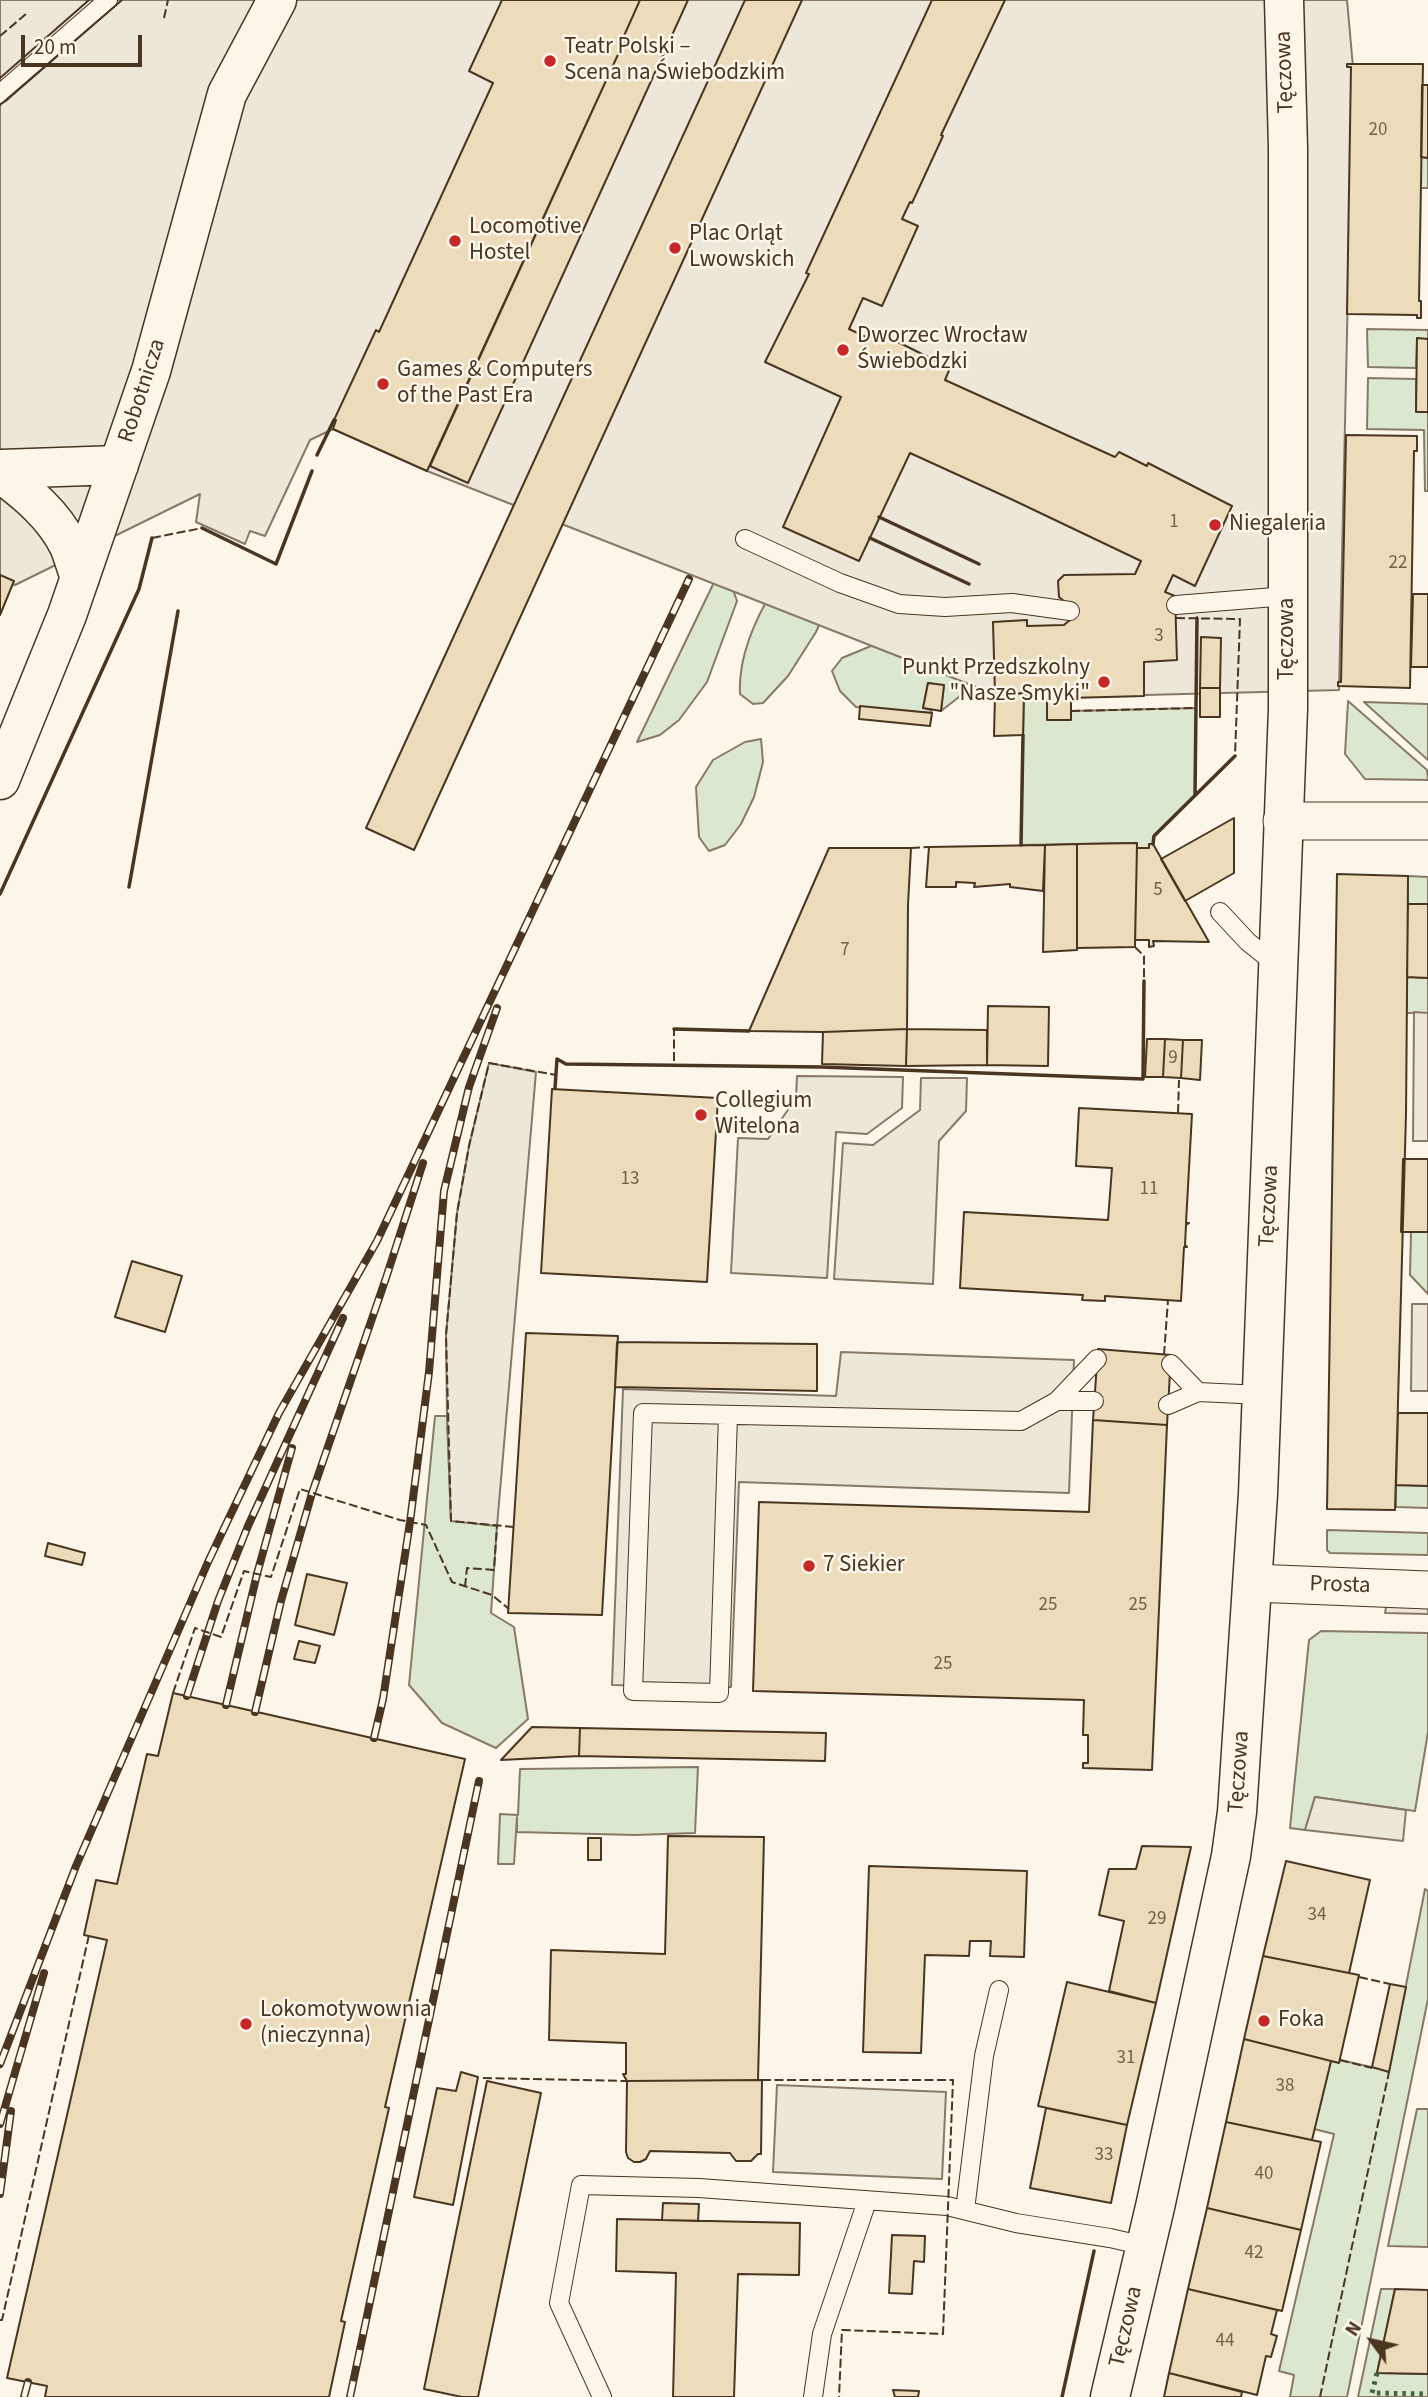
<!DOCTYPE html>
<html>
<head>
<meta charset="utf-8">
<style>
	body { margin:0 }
	#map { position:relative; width:1428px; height:2397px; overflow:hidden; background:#fbf6e9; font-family:"Source Sans 3",sans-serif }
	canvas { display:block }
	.north { position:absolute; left:1337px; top:2306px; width:70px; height:70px; -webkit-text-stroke:5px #fbf6e9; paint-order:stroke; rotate:303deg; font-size:19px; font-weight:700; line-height:28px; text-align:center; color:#4a3520 }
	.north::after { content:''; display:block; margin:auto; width:24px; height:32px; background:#4a3520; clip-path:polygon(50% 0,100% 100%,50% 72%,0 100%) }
	.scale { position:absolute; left:21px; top:35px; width:121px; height:32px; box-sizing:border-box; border:4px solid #4a3520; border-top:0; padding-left:9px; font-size:21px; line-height:24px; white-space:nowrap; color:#4a3520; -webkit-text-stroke:5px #fbf6e9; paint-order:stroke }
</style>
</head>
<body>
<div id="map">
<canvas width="1428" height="2397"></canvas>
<div class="north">N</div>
<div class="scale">20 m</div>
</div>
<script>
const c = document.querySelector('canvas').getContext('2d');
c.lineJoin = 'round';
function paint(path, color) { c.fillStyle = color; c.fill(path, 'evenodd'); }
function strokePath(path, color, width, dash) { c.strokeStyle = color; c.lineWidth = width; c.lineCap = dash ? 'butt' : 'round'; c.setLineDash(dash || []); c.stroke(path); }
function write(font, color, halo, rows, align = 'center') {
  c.font = font + ' "Source Sans 3",sans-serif'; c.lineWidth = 5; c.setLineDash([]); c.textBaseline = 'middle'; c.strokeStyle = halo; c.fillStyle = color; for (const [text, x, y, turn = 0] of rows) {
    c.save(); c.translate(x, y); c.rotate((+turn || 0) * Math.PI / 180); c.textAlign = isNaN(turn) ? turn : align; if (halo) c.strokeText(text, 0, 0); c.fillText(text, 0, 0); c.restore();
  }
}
const green = new Path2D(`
	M1421,157L1428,158V188H1420Z
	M1367,329L1428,330V339H1417L1416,368L1368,367Z
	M1368,378L1416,379V411L1428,412V491H1425L1424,430L1367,429Z
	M719,572L728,576L737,601L707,682L679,720L660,735L637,742Z
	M776,585L833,593L816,632L788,676L763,703L753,704L740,694C738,655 756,617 776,585Z
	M921,637L972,671L959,697L941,711L944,686L928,683L923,708L931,710L932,713L856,707L840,691L832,671L842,658L871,646Z
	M1061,691L1071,711L1196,708L1195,795L1154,836L1153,844H1150L1149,848H1137V843L1021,845L1024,693Z
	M1348,701L1427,770L1428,780L1365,779L1345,754Z
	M1364,702L1428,704V760Z
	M761,739L763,762L754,797L741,824L725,845L709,851L699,837L696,787L713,760L745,742Z
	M1408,876L1428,877V904H1408Z
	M1407,977L1428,978V1013H1406Z
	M1411,1232H1428V1294L1410,1275Z
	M435,1416H447L451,1520L497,1526L491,1613L514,1627L528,1719L496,1748L442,1723L409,1685Z
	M1396,1485L1428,1486V1508L1396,1507Z
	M1327,1530L1428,1533V1555L1330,1553L1327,1550Z
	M1321,1631L1428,1633V1732L1415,1811L1315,1797L1305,1830L1290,1828L1309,1640Z
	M698,1767L695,1833L635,1835L517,1832V1817L514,1864H498L500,1814L518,1815L520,1769Z
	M1425,1889L1428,1891V1999L1347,2397H1290L1294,2375L1279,2371L1334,2134L1314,2129L1331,2061L1339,2062L1340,2060L1389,2071Z
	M1417,2109H1428V2247L1388,2246Z
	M1381,2289H1395L1377,2373L1428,2374V2397H1358Z`);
paint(green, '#dce7d0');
strokePath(green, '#887966', 2);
const parking = new Path2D(`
	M0,0H1347L1353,67L1339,690L1068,697L994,694L427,471L333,429L310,440L265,536L250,531L245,544L196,522L200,494L15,585L0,578Z
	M1414,1012L1428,1013V1141H1413Z
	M489,1063L536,1072L497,1526L451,1521L447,1416L446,1335L457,1213L469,1146Z
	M797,1076L903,1077L902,1108L867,1134L836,1132L827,1278L731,1273L738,1138L768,1139L796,1098Z
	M921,1078H967L966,1111L939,1141L933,1284L834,1279L843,1143L873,1145L920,1110Z
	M1412,1304H1428V1391H1411Z
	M841,1352L1074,1360L1069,1493L739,1482L731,1687L612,1685L623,1389L836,1396Z
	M1387,1602L1428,1603V1614L1385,1613Z
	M1315,1797L1406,1810L1403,1841L1305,1830Z
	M777,2085L946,2092L942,2179L773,2172Z`);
paint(parking, '#ede7d9');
strokePath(parking, '#887966', 2);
const building = new Path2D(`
	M502,0H640L623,38L625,39L621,48L427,471L333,429L336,420H334L376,330L379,332L493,83L469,71Z
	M640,0H688L468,483L430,466L621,48L625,39L623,38Z
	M745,0H802L414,850L366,828Z
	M932,0H1005L941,135L943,136L912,203L910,202L902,219L918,226L882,306L863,298L849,329L870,339L872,333L881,338L882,334L950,368L945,380L1115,457L1119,452L1147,466L1148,463L1232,506L1195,586L1173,575L1165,592L1175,596L1177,660L1144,662V696L1069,698L1061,691L995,695L993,622L1027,620V626L1064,625L1071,619L1065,602L1059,597L1058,581L1064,575L1135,574L1141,561L1013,500L910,453L859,561L783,527L841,397L765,362L809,274L806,273Z
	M1347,64H1423L1419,301H1421V318H1417V315L1347,314L1351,67H1347Z
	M1422,85H1428V158L1421,157Z
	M1417,338L1428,339V412H1416Z
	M1346,435L1417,436V451H1414L1410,688L1338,686V682H1341Z
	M0,575L14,581L0,615Z
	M1413,594H1428V667H1411Z
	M1201,637L1221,638L1220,688H1200Z
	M928,683L944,685L941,711L923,708Z
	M1200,688H1220V717H1200Z
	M1061,691L1071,698V720H1047V692Z
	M1024,693L1023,735L994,736L995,695Z
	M860,706L932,713L930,726L859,719Z
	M1234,818V873L1185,901L1161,859Z
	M1137,843L1135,947L1077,948V844Z
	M1077,844V950L1043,952L1045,845Z
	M1149,844H1153L1209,942L1153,941L1154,946L1149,947V940H1135L1137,848H1149Z
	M1045,845L1043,891L1010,887V884L974,887L975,883L956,882V887H926L929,847Z
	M829,848H911L908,905L907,1029L823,1032L749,1031Z
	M1337,874L1408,876L1406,1114L1395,1510L1327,1509Z
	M1408,904H1428V978L1407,977Z
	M988,1006L1049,1007L1048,1066L987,1065Z
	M907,1029L987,1030V1065L906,1066Z
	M907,1029L906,1066L822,1064L823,1032Z
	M1147,1039H1165L1163,1077H1145Z
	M1165,1039L1183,1040L1181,1078L1163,1077Z
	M1183,1040H1202L1200,1080L1181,1078Z
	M552,1089L718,1098L707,1282L541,1273Z
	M1079,1108L1192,1114L1186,1223H1189L1186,1225L1185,1245L1187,1247H1184L1181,1301L1105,1296V1301L1082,1300L1083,1295L960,1288L964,1212L1108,1220L1112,1168L1076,1166Z
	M1403,1159H1428V1232H1401Z
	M132,1261L182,1276L165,1332L115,1317Z
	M526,1333L618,1336L602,1615L508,1613Z
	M617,1342L817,1344V1391L615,1387Z
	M1098,1349L1171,1355L1167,1425L1093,1420Z
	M1398,1413H1428V1486L1396,1485Z
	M1093,1420L1167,1425L1152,1770L1083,1768V1763H1088V1735H1083L1084,1700L753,1691L759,1502L1089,1512Z
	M48,1543L85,1553L82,1565L45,1556Z
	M307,1574L347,1583L334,1635L295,1625Z
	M299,1641L320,1646L315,1663L294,1659Z
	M173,1693L465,1759L385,2107L389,2108L341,2321L345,2322L329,2397H45L47,2386L7,2378L107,1940L84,1935L96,1880L117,1884L147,1754L158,1756Z
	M532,1727L580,1728L579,1756L501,1760Z
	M580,1728L826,1733L825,1761L579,1756Z
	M668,1836L764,1837L758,2080L627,2081L623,2074H626V2043L549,2040L551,1950L665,1954Z
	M588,1838H601V1860H588Z
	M1142,1846L1191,1847L1156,2003L1109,1991L1124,1921L1099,1915L1109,1869H1136Z
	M1286,1861L1370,1880L1349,1973L1263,1956Z
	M869,1866L1027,1871L1024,1957L990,1956L991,1941H970L969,1956L925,1955L921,2053L863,2052Z
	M1263,1956L1359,1975L1339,2063L1244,2039Z
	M1067,1982L1156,2003L1127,2125L1038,2106Z
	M1390,1984L1406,1987L1389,2072L1372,2067Z
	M1244,2039L1331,2061L1312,2140L1226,2122Z
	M461,2072L478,2077L453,2205L414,2197L437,2088L456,2091Z
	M762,2080L761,2154H758L751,2161H736L730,2153L650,2151L646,2159L640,2162H634L628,2158L626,2152L627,2081Z
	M487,2081L541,2093L478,2397H462L424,2389Z
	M1046,2108L1127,2125L1111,2203L1030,2188Z
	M1226,2122L1321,2142L1301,2230L1207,2208Z
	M663,2203L699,2204L698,2221L662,2220Z
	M1207,2208L1301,2230L1282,2311L1188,2289Z
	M617,2219L800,2223L799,2275L738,2274L734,2397H673L676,2273L616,2271Z
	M892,2235L925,2236L924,2262L914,2261L912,2294L889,2293Z
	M1188,2289L1277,2310L1271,2334L1277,2336L1271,2357L1266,2356L1257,2395L1169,2373Z
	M1395,2289L1428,2290V2374L1377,2373Z
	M1169,2373L1242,2392L1241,2397H1164Z
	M893,2390L919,2391L918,2397H895Z`);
paint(building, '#ecdcbc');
strokePath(building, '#4a3520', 2);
const service = new Path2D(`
	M0,94L108,0
	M745,539L840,583L899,604L945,607L1012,603L1070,611
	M1176,605L1287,596
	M1220,912L1248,942L1278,966
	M1171,1364L1198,1392
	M1057,1401H1094
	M1168,1405L1198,1392L1262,1395
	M728,1415L719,1693L633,1691L643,1413L1021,1421L1057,1401L1097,1359
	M965,2210L984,2056L999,1990
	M602,2397L559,2303L581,2185L699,2188L947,2206L1016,2223L1110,2238L1145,2246
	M813,2397L822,2334L867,2201`);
const minor = new Path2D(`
	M1282,821H1428
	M1253,1583L1428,1590`);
const tertiary = new Path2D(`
	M0,469L119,465
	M0,473C27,493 54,515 69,546C73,556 76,567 80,578
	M0,780L67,615L151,371L227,94L277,0
	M1110,2397L1155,2207L1231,1856L1237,1812L1258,1494L1288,709V148L1284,0`);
strokePath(service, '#4a3520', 20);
strokePath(minor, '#4a3520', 39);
strokePath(tertiary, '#4a3520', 41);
strokePath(service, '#fbf6e9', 18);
strokePath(minor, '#fbf6e9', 37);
strokePath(tertiary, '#fbf6e9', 38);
strokePath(new Path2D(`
	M0,78L89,0
	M0,105L122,0`), '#4a3520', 2);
const rail = new Path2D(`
	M187,1696L218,1601L248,1526L343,1318
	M226,1705L257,1574L292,1448
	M255,1712L281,1601L312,1493L386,1278L423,1163
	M374,1738L383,1699L410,1522L429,1372L444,1191L469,1087L497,1008
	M0,2064L76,1866L208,1562L279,1413L377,1241L689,579
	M0,2124L44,1973
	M0,2194L11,2111
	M24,2397L28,2382
	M350,2397L479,1781`);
strokePath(rail, '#4a3520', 8);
strokePath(rail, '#fbf6e9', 5, [16]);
strokePath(new Path2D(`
	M1377,2373L1372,2393L1428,2394`), '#436837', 5, [3.5, 5]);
strokePath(new Path2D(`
	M164,18L168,0
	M0,36L26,14
	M152,538L202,528
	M1176,618L1240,619L1235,756
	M1071,711L1196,708
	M911,848L929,847
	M1135,947L1144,956V981
	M674,1061V1029
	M1178,1113L1179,1080
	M1164,1355L1168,1300
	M514,1527L451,1521L446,1335L457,1213L469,1146L489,1063L556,1075
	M465,1587L467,1568L494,1570L497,1526
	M173,1693L195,1628L221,1637L244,1571L271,1577L300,1489L400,1520L426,1525L452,1582L492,1595L509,1609
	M1359,1977L1390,1984
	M1340,2060L1372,2068
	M483,2078L626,2081
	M762,2080H953L943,2334L842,2330L839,2397
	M0,2320H2L89,1935
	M1320,2397L1389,2072`), '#4a3520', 2, [9, 3.5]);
strokePath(new Path2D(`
	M317,455L334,420
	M879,517L979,564
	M202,528L276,564L312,471
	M870,538L969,584
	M1195,795L1197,618
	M1153,844L1154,836L1235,756
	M1021,845L1023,735
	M129,887L178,611
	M0,894L139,589L152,538
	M674,1029L749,1031
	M555,1088L557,1059L566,1064L821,1067L1143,1079L1144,981
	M1062,2397L1094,2251`), '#4a3520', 3.5);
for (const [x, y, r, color] of [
	[550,61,7,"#c62828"],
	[455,241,7,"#c62828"],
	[675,248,7,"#c62828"],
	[843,350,7,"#c62828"],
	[383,384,7,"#c62828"],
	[1215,525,7,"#c62828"],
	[1104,682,7,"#c62828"],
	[701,1115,7,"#c62828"],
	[809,1566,7,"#c62828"],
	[1264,2021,7,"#c62828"],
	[246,2024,7,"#c62828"]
]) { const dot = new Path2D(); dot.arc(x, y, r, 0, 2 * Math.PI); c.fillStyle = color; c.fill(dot); strokePath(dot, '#fbf6e9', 2.5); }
write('19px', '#725f47', null, [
	["20",1378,131],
	["1",1174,523],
	["22",1398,564],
	["3",1159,637],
	["5",1158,891],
	["7",845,951],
	["9",1173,1059],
	["13",630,1180],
	["11",1149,1190],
	["25",1048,1606],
	["25",1138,1606],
	["25",943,1665],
	["34",1317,1916],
	["29",1157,1920],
	["31",1126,2059],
	["38",1285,2087],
	["33",1104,2156],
	["40",1264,2175],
	["42",1254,2254],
	["44",1225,2342]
]);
write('23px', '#4a3520', '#fbf6e9', [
	["Teatr Polski –",564,48],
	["Scena na Świebodzkim",564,74],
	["Locomotive",469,228],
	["Hostel",469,254],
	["Plac Orląt",689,235],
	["Lwowskich",689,261],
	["Dworzec Wrocław",857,337],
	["Świebodzki",857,363],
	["Games & Computers",397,371],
	["of the Past Era",397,397],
	["Niegaleria",1229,525],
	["Punkt Przedszkolny",1090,669,"right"],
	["\"Nasze Smyki\"",1090,695,"right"],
	["Collegium",715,1102],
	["Witelona",715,1128],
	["7 Siekier",823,1566],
	["Lokomotywownia",260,2011],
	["(nieczynna)",260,2037],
	["Foka",1278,2021]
], 'left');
write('23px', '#4a3520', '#fbf6e9', [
	["Tęczowa",1286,72,-92],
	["Robotnicza",143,391,-72],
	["Tęczowa",1288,639,-90],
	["Tęczowa",1270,1206,-87],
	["Prosta",1340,1586,2],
	["Tęczowa",1240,1772,-86],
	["Tęczowa",1127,2327,-77]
]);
</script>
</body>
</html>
